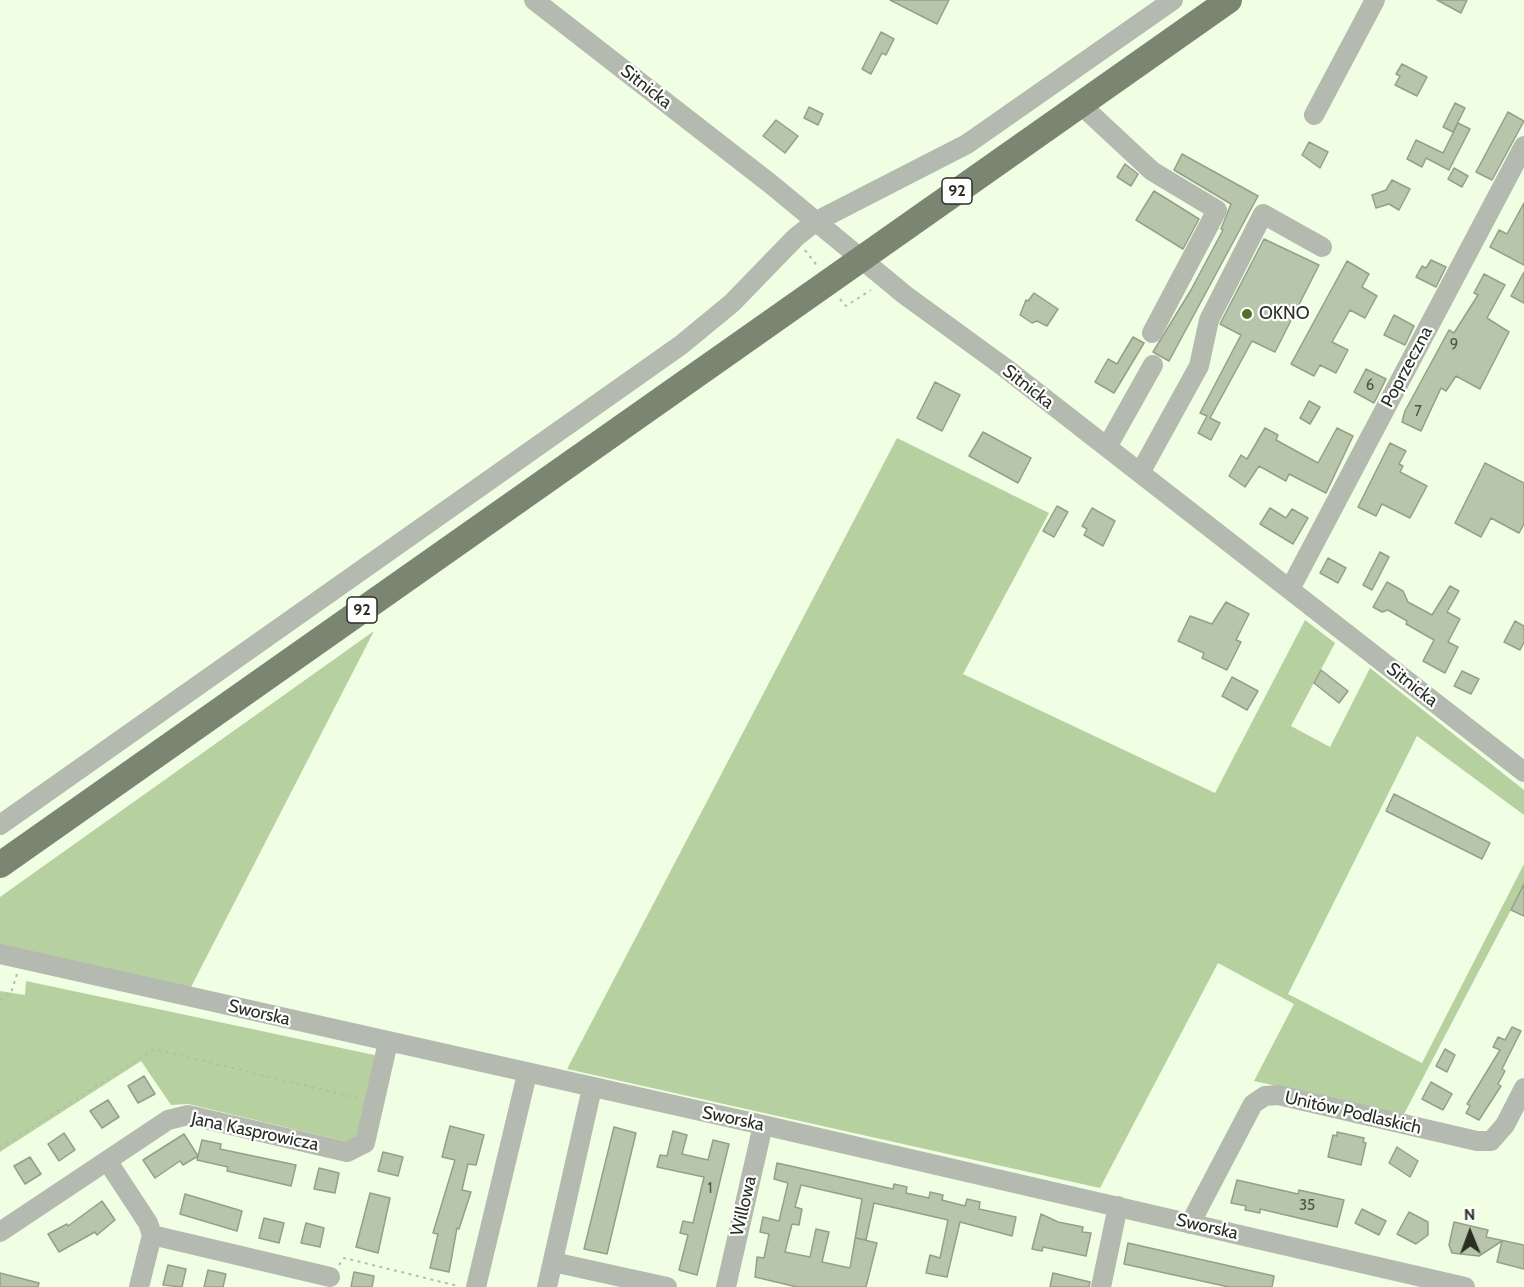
<!DOCTYPE html>
<html>
<head>
<meta charset="utf-8">
<style>
	body { margin:0 }
	#map { position:relative; width:1524px; height:1287px; overflow:hidden; background:#f0fee3; font-family:Cabin,sans-serif }
	canvas { display:block }
	.north { position:absolute; left:1440px; top:1203px; width:60px; height:60px; -webkit-text-stroke:4px #fff; paint-order:stroke; rotate:359deg; font-size:16px; font-weight:700; line-height:24px; text-align:center; color:#2a2f25 }
	.north::after { content:''; display:block; margin:auto; width:21px; height:27px; background:#2a2f25; clip-path:polygon(50% 0,100% 100%,50% 72%,0 100%) }
</style>
</head>
<body>
<div id="map">
<canvas width="1524" height="1287"></canvas>
<div class="north">N</div>
</div>
<script>
const c = document.querySelector('canvas').getContext('2d');
c.lineJoin = 'round';
function paint(path, color) { c.fillStyle = color; c.fill(path, 'evenodd'); }
function strokePath(path, color, width, dash) { c.strokeStyle = color; c.lineWidth = width; c.lineCap = dash ? 'butt' : 'round'; c.setLineDash(dash || []); c.stroke(path); }
function write(font, color, halo, rows, align = 'center') {
  c.font = font + ' Cabin,sans-serif'; c.lineWidth = 4.5; c.setLineDash([]); c.textBaseline = 'middle'; c.strokeStyle = halo; c.fillStyle = color; for (const [text, x, y, turn = 0] of rows) {
    c.save(); c.translate(x, y); c.rotate((+turn || 0) * Math.PI / 180); c.textAlign = isNaN(turn) ? turn : align; if (halo) c.strokeText(text, 0, 0); c.fillText(text, 0, 0); c.restore();
  }
}
paint(new Path2D(`
	M897,438L1049,513L963,674L1215,793L1305,620L1335,643L1291,726L1330,747L1370,668L1524,790V815L1417,736L1288,994L1422,1063L1524,864V885L1404,1114L1254,1081L1294,1004L1218,963L1100,1188L567,1069Z
	M374,631L190,989L0,947V897Z
	M26,981L379,1056L357,1136L348,1142L188,1104L171,1105L141,1061L0,1152V991L25,995Z`), '#b7d0a0');
const building = new Path2D(`
	M890,0H949L937,24Z
	M1437,0H1467L1461,13Z
	M881,32L894,39L886,55L882,53L871,74L862,69Z
	M1402,64L1427,77L1417,96L1395,85L1400,76L1396,74Z
	M1455,103L1465,108L1453,132L1443,127Z
	M809,107L823,114L818,125L804,118Z
	M1508,112L1524,121L1492,180L1476,172Z
	M776,120L798,136L785,153L763,136Z
	M1458,123L1470,129L1449,170L1426,158L1422,167L1407,159L1416,140L1443,153Z
	M1309,142L1328,152L1320,168L1302,155Z
	M1182,154L1258,196L1169,361L1153,352L1191,290L1223,230L1221,229L1231,204L1174,170Z
	M1125,164L1138,174L1131,186L1117,177Z
	M1454,168L1468,176L1462,187L1448,179Z
	M1392,180L1410,189L1399,210L1389,204L1376,208L1372,195L1386,190Z
	M1154,191L1199,219L1183,249L1136,220Z
	M1524,203V265L1490,247L1499,230L1507,234Z
	M1264,239L1319,265L1275,352L1252,341L1210,418L1220,423L1211,440L1198,433L1207,416L1200,413L1241,335L1220,324Z
	M1431,260L1446,267L1436,287L1416,277L1422,266L1426,268Z
	M1347,261L1369,274L1362,287L1377,296L1365,318L1350,310L1332,342L1348,350L1336,373L1320,365L1314,376L1291,364Z
	M1524,272V303L1511,296Z
	M1484,274L1505,285L1487,318L1509,332L1480,389L1456,376L1446,391L1441,388L1421,431L1402,422L1405,411L1449,330L1454,333L1478,295L1474,293Z
	M1034,293L1058,309L1047,326L1037,321L1032,323L1020,315L1026,300L1028,301Z
	M1394,315L1414,326L1405,345L1384,335Z
	M1133,337L1144,343L1114,393L1095,382L1108,359L1117,364Z
	M1366,369L1386,379L1374,403L1354,392Z
	M935,382L960,395L942,431L917,418Z
	M1309,401L1320,407L1310,424L1300,418Z
	M1265,428L1278,435L1276,440L1318,463L1337,428L1353,436L1326,493L1289,474L1286,481L1259,466L1245,487L1229,476L1241,455L1247,459Z
	M983,432L1031,458L1018,483L969,456Z
	M1390,443L1406,451L1399,464L1403,466L1400,472L1427,486L1410,518L1382,504L1376,516L1358,507Z
	M1485,463L1524,483V524L1519,533L1491,518L1481,537L1455,523Z
	M1057,506L1068,512L1054,537L1043,531Z
	M1092,508L1115,521L1103,546L1084,535L1087,529L1082,526Z
	M1270,508L1286,518L1292,509L1308,518L1293,544L1260,524Z
	M1380,552L1389,557L1372,590L1363,585Z
	M1328,558L1346,568L1338,583L1320,573Z
	M1387,582L1403,591L1408,602L1432,615L1450,586L1459,591L1447,612L1460,619L1448,642L1458,647L1445,673L1423,661L1434,640L1406,624L1407,621L1388,610L1382,612L1373,607Z
	M1226,602L1249,614L1236,640L1241,642L1227,670L1202,658L1204,653L1178,641L1190,616L1212,624Z
	M1515,621L1524,626V642L1520,650L1504,642Z
	M1321,670L1348,691L1339,703L1314,683Z
	M1462,671L1479,679L1471,694L1454,686Z
	M1232,677L1258,691L1247,710L1222,696Z
	M1394,794L1490,843L1482,859L1386,811Z
	M1524,884V916L1511,910Z
	M1512,1027L1521,1031L1502,1069L1505,1071L1498,1084L1501,1086L1479,1120L1466,1113L1470,1106L1467,1104L1500,1050L1493,1047L1498,1037L1505,1040Z
	M1445,1049L1455,1055L1447,1072L1436,1066Z
	M144,1076L155,1094L138,1103L128,1086Z
	M1431,1082L1452,1094L1443,1110L1422,1099Z
	M108,1100L119,1117L102,1128L90,1111Z
	M450,1126L484,1135L476,1165L468,1164L462,1190L471,1192L459,1229L457,1228L449,1272L430,1268L438,1234L433,1233L455,1160L442,1157Z
	M614,1127L636,1133L607,1254L584,1249Z
	M673,1131L687,1135L682,1154L708,1160L713,1140L729,1144L697,1275L679,1270L688,1235L680,1233L683,1221L693,1223L704,1177L657,1167L660,1155L667,1156Z
	M1337,1132L1364,1138L1363,1142L1366,1143L1361,1165L1328,1157L1333,1135L1337,1136Z
	M64,1133L75,1150L59,1161L48,1144Z
	M184,1134L198,1156L183,1165L180,1161L155,1178L143,1160Z
	M202,1140L221,1144L220,1149L296,1165L291,1186L227,1171L228,1167L197,1160Z
	M1397,1147L1418,1161L1410,1177L1389,1163Z
	M383,1152L403,1157L398,1176L378,1171Z
	M30,1157L41,1174L25,1184L14,1166Z
	M777,1163L893,1189L894,1184L907,1187L906,1193L929,1198L930,1192L943,1195L942,1200L965,1206L967,1199L980,1202L979,1209L1016,1217L1012,1236L960,1222L947,1277L936,1275L926,1273L930,1255L940,1258L948,1220L874,1203L866,1240L856,1238L877,1243L866,1287H797L755,1277L757,1257L764,1258L769,1234L760,1232L763,1217L779,1221L788,1183L774,1179ZM801,1185L862,1199L850,1268L822,1262L829,1232L816,1229L810,1257L785,1252L792,1224L799,1225L802,1209L795,1207Z
	M319,1168L339,1173L335,1193L314,1189Z
	M1237,1180L1298,1194L1299,1190L1344,1200L1337,1227L1260,1209V1213L1245,1210L1246,1206L1231,1203Z
	M370,1193L390,1198L378,1253L356,1247Z
	M185,1194L242,1211L237,1231L180,1214Z
	M102,1201L115,1220L97,1235L95,1232L59,1252L48,1234L67,1224L68,1226Z
	M1362,1209L1386,1221L1379,1235L1355,1223Z
	M1409,1212L1428,1222V1235L1416,1244L1397,1234Z
	M1041,1214L1058,1222L1083,1227L1082,1232L1091,1233L1086,1256L1043,1247L1042,1251L1032,1249Z
	M264,1218L284,1223L279,1243L259,1238Z
	M1454,1222L1488,1230L1486,1237L1524,1245V1269L1497,1262L1502,1241L1479,1256L1452,1253L1449,1245Z
	M306,1223L324,1228L320,1247L301,1243Z
	M1128,1243L1274,1276L1272,1287H1229L1124,1264Z
	M168,1265L186,1269L182,1287L163,1285Z
	M208,1270L226,1274L223,1287H204Z
	M354,1272L374,1276L372,1287H351Z
	M0,1273L39,1283L38,1287H0Z
	M1053,1273L1090,1282L1089,1287H1050Z`);
paint(building, '#b7c5ab');
strokePath(building, '#94a188', 1.5);
strokePath(new Path2D(`
	M805,250L818,267
	M840,299L846,306L871,290
	M0,1000L11,993L17,974
	M0,1148L154,1049L357,1098
	M339,1265L344,1258L458,1286`), '#b3bfa9', 2, [3, 4.5]);
strokePath(new Path2D(`
	M534,0L772,185L905,295L1004,367L1524,772
	M1080,104L1152,171L1217,210L1152,333
	M1314,115L1375,0
	M1107,447L1153,365
	M1140,473L1199,366L1209,320L1263,214L1322,247
	M1290,589L1524,146
	M0,825L681,345L732,303L796,237L815,222L967,144L1173,0
	M0,954L763,1125L1465,1287
	M108,1162L148,1223L152,1235L139,1287
	M1190,1224L1253,1104L1265,1096L1278,1095L1477,1141H1491L1505,1125L1524,1088
	M0,1232L168,1120L188,1115L347,1152L365,1143L388,1042
	M152,1235L330,1277
	M553,1262L667,1287
	M476,1287L527,1074
	M547,1287L592,1088
	M726,1287L763,1125
	M1101,1287L1118,1206`), '#b4baaf', 20);
strokePath(new Path2D(`
	M0,865L1229,0`), '#7b8672', 26);
for (const [x, y, r, color] of [
	[1247,314,6,"#507128"]
]) { const dot = new Path2D(); dot.arc(x, y, r, 0, 2 * Math.PI); c.fillStyle = color; c.fill(dot); strokePath(dot, '#fff', 2); }
write('15px', '#4d5446', null, [
	["9",1454,345],
	["6",1370,386],
	["7",1418,412],
	["1",710,1189],
	["35",1307,1206]
]);
for (const [x, y, w] of [
	[957,191,30],
	[362,610,30]
]) { const box = new Path2D(); box.roundRect(x - w / 2, y - 13, w, 26, 4.5); c.fillStyle = '#fff'; c.fill(box); strokePath(box, '#2a2f25', 1.5); }
write('bold 16px', '#2a2f25', null, [
	["92",957,191],
	["92",362,610]
]);
write('18px', '#2a2f25', '#fff', [
	["Sitnicka",646,87,38],
	["Poprzeczna",1407,367,-62],
	["Sitnicka",1028,387,38],
	["Sitnicka",1412,685,38],
	["Sworska",259,1013,13],
	["Unitów Podlaskich",1353,1113,13],
	["Sworska",733,1119,12],
	["Jana Kasprowicza",255,1132,12],
	["Willowa",744,1206,-77],
	["Sworska",1207,1227,13]
]);
write('18px', '#2a2f25', '#fff', [
	["OKNO",1259,314]
], 'left');
</script>
</body>
</html>
